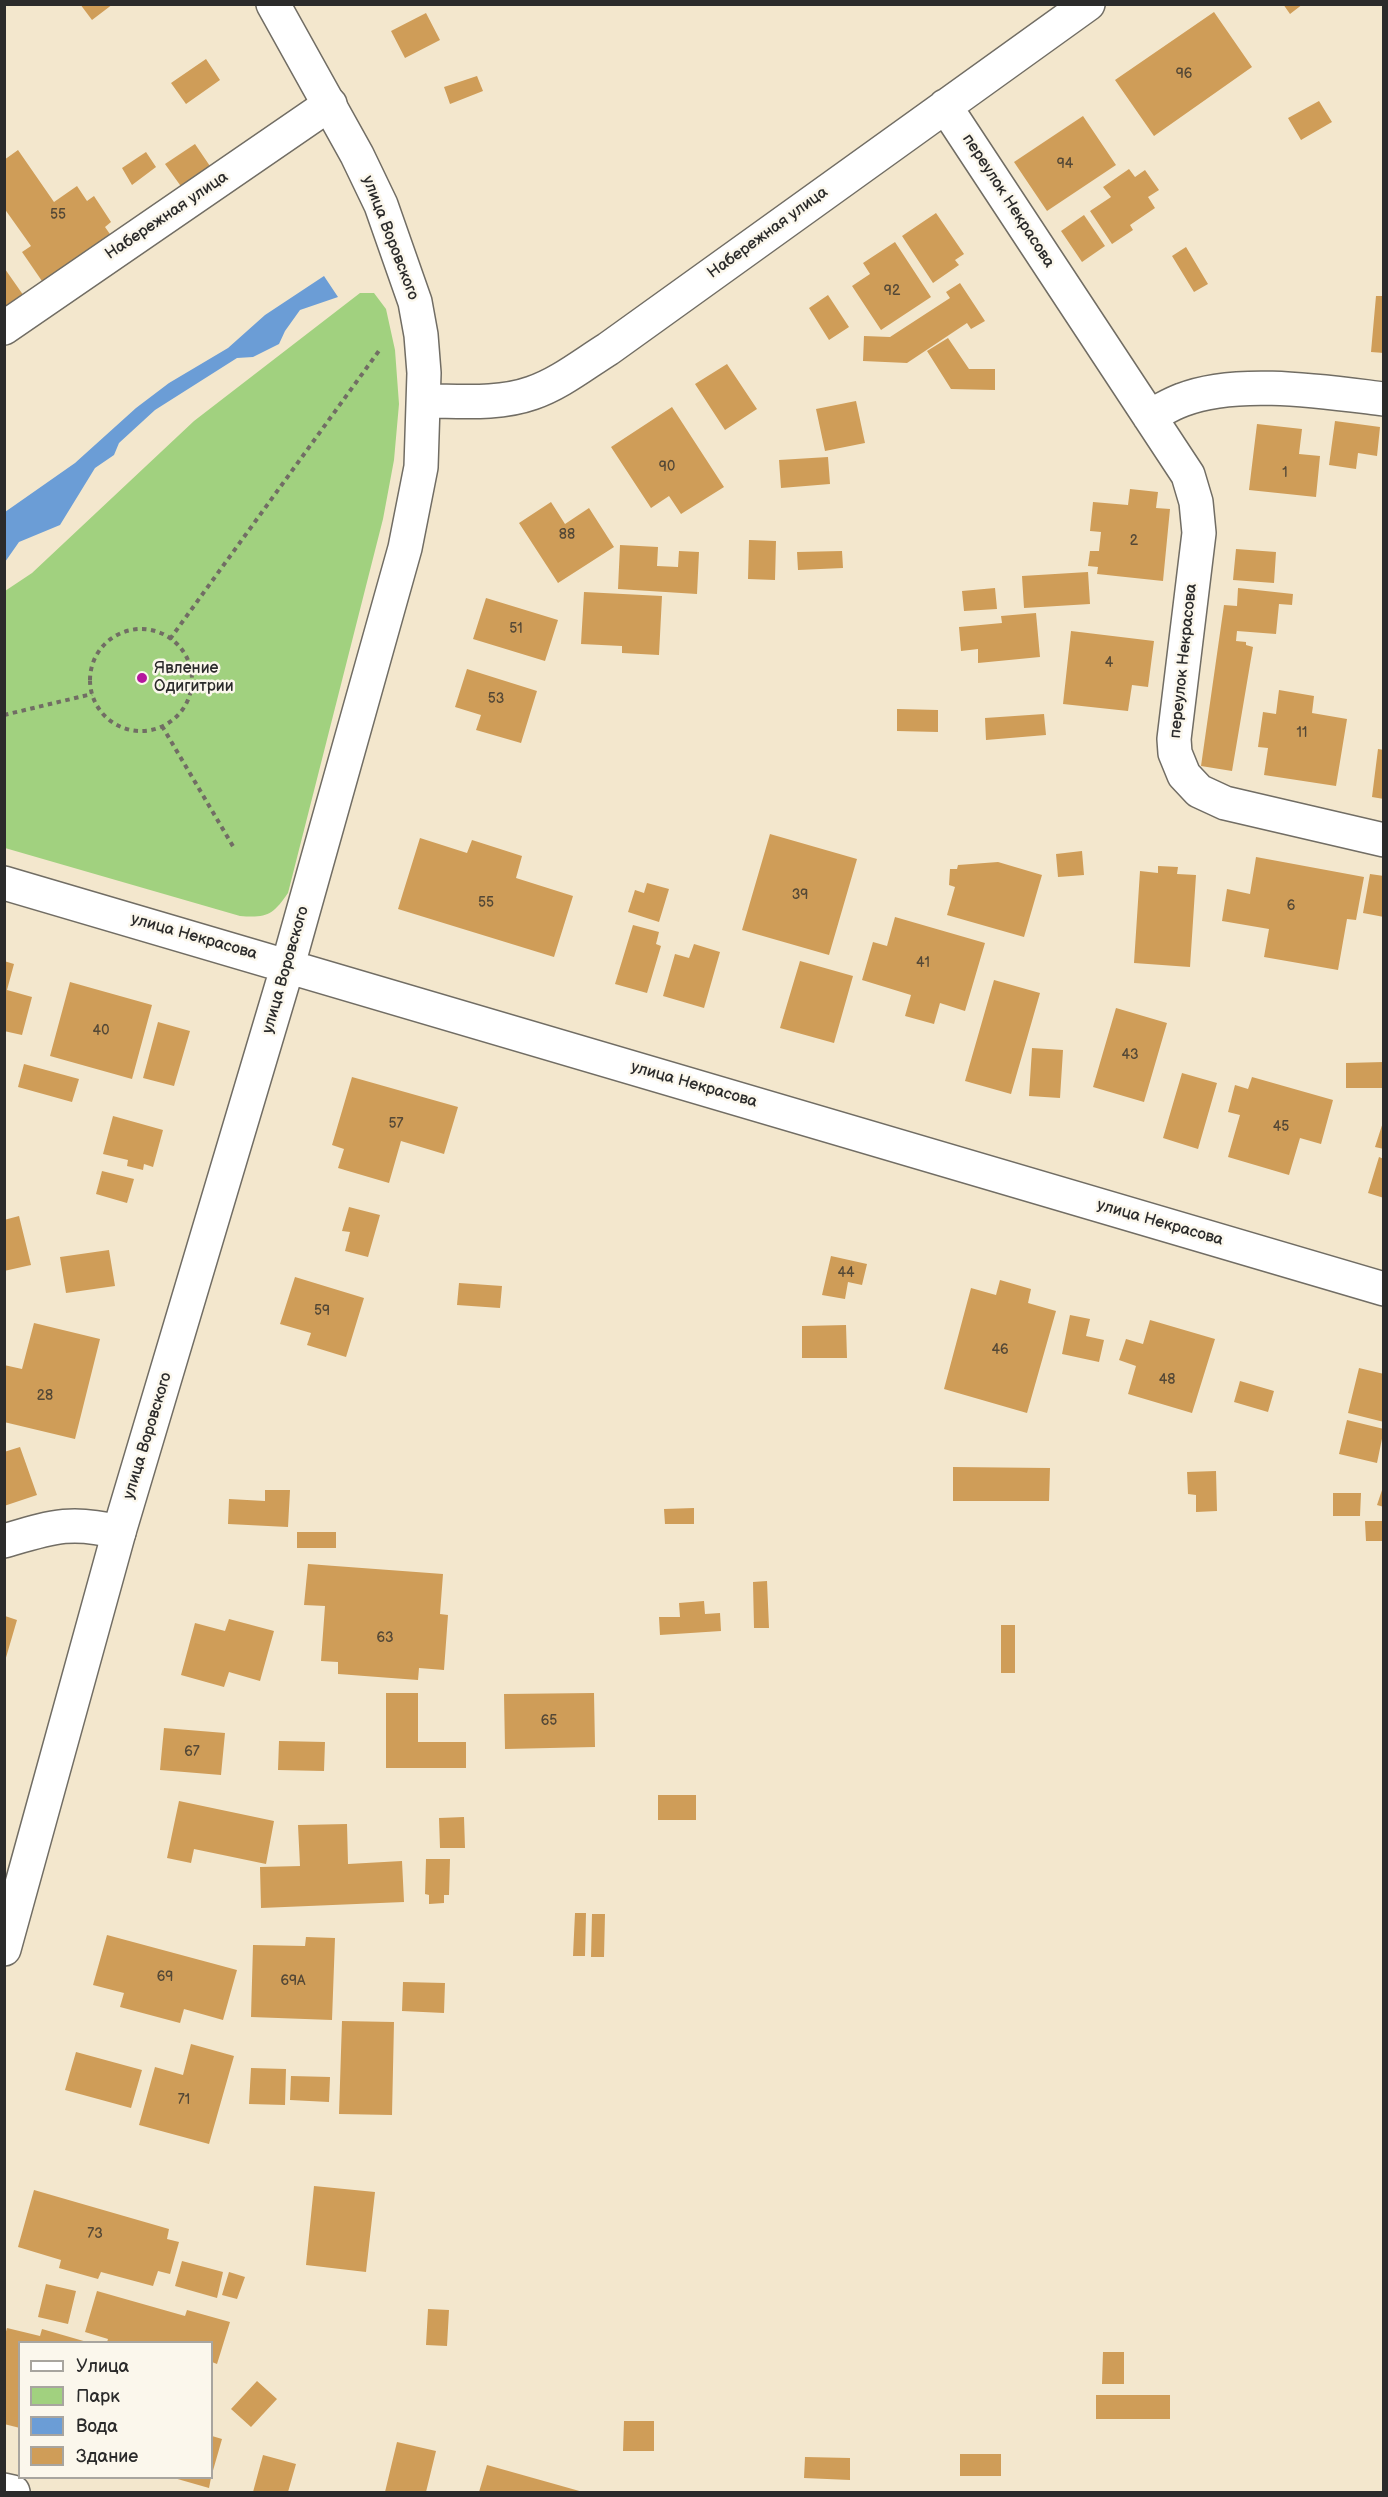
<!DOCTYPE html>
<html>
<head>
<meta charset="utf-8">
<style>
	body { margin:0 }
	#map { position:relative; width:1388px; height:2497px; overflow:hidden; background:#f3e7cd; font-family:"Balsamiq Sans",sans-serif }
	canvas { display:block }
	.frame { position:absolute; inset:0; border:6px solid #2b2b2b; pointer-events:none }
	.legend { position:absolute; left:18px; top:2341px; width:195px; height:138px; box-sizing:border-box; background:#fbf7ec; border:2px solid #a8a59f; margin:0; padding:8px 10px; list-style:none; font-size:18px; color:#2b2b2b }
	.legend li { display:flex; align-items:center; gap:12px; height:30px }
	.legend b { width:30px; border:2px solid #a8a59f }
</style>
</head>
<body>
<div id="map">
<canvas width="1388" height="2497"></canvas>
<div class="frame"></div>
<ul class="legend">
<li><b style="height:8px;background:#fff"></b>Улица</li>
<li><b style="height:16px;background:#a1d17f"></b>Парк</li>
<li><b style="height:16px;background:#6b9dd6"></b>Вода</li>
<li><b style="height:16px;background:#cf9d58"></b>Здание</li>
</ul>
</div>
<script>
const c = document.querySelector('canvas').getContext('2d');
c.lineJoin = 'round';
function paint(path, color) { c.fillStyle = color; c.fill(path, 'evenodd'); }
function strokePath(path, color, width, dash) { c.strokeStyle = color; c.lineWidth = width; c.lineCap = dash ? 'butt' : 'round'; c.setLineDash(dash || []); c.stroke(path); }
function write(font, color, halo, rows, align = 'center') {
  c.font = font + ' "Balsamiq Sans",sans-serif'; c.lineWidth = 5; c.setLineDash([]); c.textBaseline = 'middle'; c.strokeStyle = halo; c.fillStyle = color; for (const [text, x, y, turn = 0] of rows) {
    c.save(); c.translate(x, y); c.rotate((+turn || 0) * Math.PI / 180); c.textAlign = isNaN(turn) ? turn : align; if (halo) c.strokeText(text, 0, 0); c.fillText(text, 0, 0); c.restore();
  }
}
paint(new Path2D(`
	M360,293H374L386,309L395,350L399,404L394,460L383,519L288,893C273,915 267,918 240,916L5,848V591L32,573L194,421Z`), '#a1d17f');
paint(new Path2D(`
	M324,276L338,297L300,310L285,331L279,344L253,357L237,358L155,410L119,443L114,455L95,468L60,525L19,542L5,562V512L75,463L136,408L169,383L228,348L265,315Z`), '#6b9dd6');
paint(new Path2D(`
	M80,4H113L92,20Z
	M1283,4H1303L1290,14Z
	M1214,12L1252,67L1154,136L1115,80Z
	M426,13L440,40L405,58L391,31Z
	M206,59L220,80L186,104L171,83Z
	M477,76L483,91L450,104L444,87Z
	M1319,101L1332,122L1301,140L1288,118Z
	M1083,116L1116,165L1047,211L1014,162Z
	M195,144L214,172L185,192L165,164Z
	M18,150L54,202L77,186L87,201L94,196L111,222L105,227L112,237L44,284L22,252L31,246L4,208V160Z
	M146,152L156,167L132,185L122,168Z
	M1129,169L1135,177L1145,170L1159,190L1148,197L1155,208L1130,225L1133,230L1112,244L1090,211L1111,197L1103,187Z
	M936,213L964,254L955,260L959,265L933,283L902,236Z
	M1084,215L1105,246L1082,262L1061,231Z
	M895,242L931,297L881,330L852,286L870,274L863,263Z
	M1186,247L1208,284L1194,292L1172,256Z
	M5,269L26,299L5,314Z
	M960,283L985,321L971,329L967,323L907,363L863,361L864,336L890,337L950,298L946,292Z
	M828,295L849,327L829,340L809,308Z
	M1376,296H1384V353L1371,352Z
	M948,338L969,369H995V390L951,389L927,351Z
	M727,364L757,409L725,430L695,384Z
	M856,401L865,443L825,451L816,409Z
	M672,407L724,487L681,514L669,496L651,508L611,447Z
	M1335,421L1380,427L1377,456L1358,453L1356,469L1329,465Z
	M1257,424L1302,429L1299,454L1320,456L1316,497L1249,490Z
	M828,457L830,484L781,488L779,460Z
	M1130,489L1158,492L1156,508L1170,509L1163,581L1097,574L1098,567L1088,566L1090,551H1099L1101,532L1090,531L1093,502L1128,505Z
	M551,502L565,524L589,508L614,547L558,583L519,523Z
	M749,540L776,541L775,580L748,579Z
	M620,545L658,547L657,566L678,567L679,551L699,552L697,594L618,589Z
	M1236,549L1276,552L1274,583L1233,580Z
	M842,551L843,568L798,570L797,552Z
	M1088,572L1090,604L1024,608L1022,576Z
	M995,588L997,609L964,611L962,591Z
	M1238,588L1293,594L1292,605L1279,604L1276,634L1237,631L1236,641L1246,642V645L1253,647L1232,771L1201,766L1224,605L1237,606Z
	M584,592L662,596L659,655L622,653V646L581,644Z
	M486,598L558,620L545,661L473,639Z
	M1036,613L1040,657L978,663V649L961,651L959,627L1002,623L1001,616Z
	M1071,631L1154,641L1148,687L1132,685L1128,711L1063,704Z
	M467,669L537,691L521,743L476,730L481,715L455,707Z
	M1279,690L1314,696L1312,713L1347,719L1336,786L1264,775L1268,748L1258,747L1263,712L1276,714Z
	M897,709L938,710V732L897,731Z
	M1044,714L1046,735L986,740L985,718Z
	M1378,749L1384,750V799L1372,797Z
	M770,834L857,859L829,955L742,930Z
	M420,838L467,853L472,840L522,856L516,878L573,896L554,957L398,909Z
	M1082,851L1084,875L1058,877L1056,854Z
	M1256,857L1364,877L1356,920L1347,919L1338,970L1264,957L1269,929L1222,921L1227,889L1250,894Z
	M998,862L1042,875L1024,937L947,915L955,887L949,885L950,869H957L958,865Z
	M1158,866L1178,867L1177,874L1196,875L1190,967L1134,963L1140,871L1158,873Z
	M1370,874L1384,876V917L1363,913Z
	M647,883L669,889L659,922L628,912L635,890L644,893Z
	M895,917L985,943L965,1011L940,1003L934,1024L905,1016L911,995L862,980L873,942L887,946Z
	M633,925L659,932L656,944L661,946L647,993L615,984Z
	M694,944L720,952L704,1008L663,996L675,954L689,958Z
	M4,961L14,964L7,990L32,997L22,1035L4,1031Z
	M800,961L853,976L834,1043L780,1028Z
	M994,980L1040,993L1011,1094L965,1081Z
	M70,982L152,1005L132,1079L50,1056Z
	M1116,1008L1167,1023L1144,1102L1093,1087Z
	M158,1022L190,1031L174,1086L143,1078Z
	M1032,1048L1063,1050L1060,1098L1029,1096Z
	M1384,1062V1088H1346V1063Z
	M24,1064L79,1079L72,1102L18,1087Z
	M1182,1073L1217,1083L1198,1149L1163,1138Z
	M352,1077L458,1107L444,1154L401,1141L389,1183L338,1168L344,1149L332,1145Z
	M1252,1077L1333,1100L1321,1144L1300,1138L1289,1175L1228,1157L1240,1115L1228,1112L1235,1085L1248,1089Z
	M113,1116L163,1130L153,1167L144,1164L143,1170L127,1166L128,1160L103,1154Z
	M1384,1119V1149L1375,1147Z
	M1379,1157L1384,1159V1198L1368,1193Z
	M102,1171L134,1179L127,1203L96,1194Z
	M349,1207L380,1215L368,1257L345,1251L350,1232L342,1231Z
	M19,1216L31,1265L4,1271V1220Z
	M109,1250L115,1286L66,1293L60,1257Z
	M831,1256L867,1264L862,1285L848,1282L845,1299L822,1295Z
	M295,1277L364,1298L346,1357L307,1345L311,1333L280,1324Z
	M1000,1280L1031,1289L1028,1303L1056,1311L1027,1413L944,1389L971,1288L996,1295Z
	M459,1283L502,1286L500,1308L457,1305Z
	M1070,1315L1090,1319L1086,1336L1104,1340L1099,1362L1062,1354Z
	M1150,1320L1215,1339L1192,1413L1128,1394L1136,1366L1119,1360L1126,1339L1143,1344Z
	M34,1323L100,1339L75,1439L4,1422V1365L22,1369Z
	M846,1325L847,1358H802V1326Z
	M1359,1368L1384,1374V1422L1348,1413Z
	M1240,1381L1274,1391L1268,1412L1234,1402Z
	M1347,1420L1384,1429L1377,1463L1339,1454Z
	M20,1447L37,1495L4,1506V1452Z
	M953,1467L1050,1468L1049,1501H953Z
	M1216,1471L1217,1511L1196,1512V1495L1188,1494L1187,1472Z
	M1384,1484V1507L1377,1505Z
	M265,1490H290L288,1527L228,1524L229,1499L265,1501Z
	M1333,1493H1361L1360,1516H1333Z
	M694,1508V1524H665L664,1509Z
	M1365,1521H1384V1541H1366Z
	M297,1532H336V1548H297Z
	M308,1564L443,1574L440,1614L448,1615L444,1670L419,1668L418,1680L338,1674V1662L321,1661L325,1606L304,1605Z
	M767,1581L769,1628H754L753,1582Z
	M704,1601L705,1614L720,1613L721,1631L660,1635L659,1617H680L679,1603Z
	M5,1616L17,1620L5,1661Z
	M229,1619L274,1631L260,1681L229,1672L224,1687L181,1675L195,1623L225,1631Z
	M1001,1625H1015V1673H1001Z
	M386,1693H418V1742H466V1768H386Z
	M594,1693L595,1747L505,1749L504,1694Z
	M164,1728L225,1733L221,1775L160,1770Z
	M279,1741L325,1742L324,1771L278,1770Z
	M658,1795H696V1820H658Z
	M179,1801L274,1821L266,1864L194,1849L191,1863L167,1858Z
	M464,1817L465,1848H440L439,1818Z
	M347,1824L348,1864L402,1861L404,1902L261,1908L260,1867L300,1866L298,1825Z
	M426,1859H450L449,1895H444V1903L429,1904V1895L425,1894Z
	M575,1913H586L585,1956H573Z
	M592,1914H605L604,1957H591Z
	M107,1935L237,1970L223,2020L184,2009L180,2023L120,2007L124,1993L93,1985Z
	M306,1937L335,1938L332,2020L251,2017L253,1945L305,1946Z
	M403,1982L445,1983L444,2013L402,2011Z
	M342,2021L394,2022L392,2115L339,2114Z
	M191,2044L234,2056L209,2144L139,2125L155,2067L183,2075Z
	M76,2052L142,2070L131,2108L65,2090Z
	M251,2068L286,2069L285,2105L249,2104Z
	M291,2076L330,2077L329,2102L290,2100Z
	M314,2186L375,2192L366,2272L306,2265Z
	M34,2190L169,2229L167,2239L179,2242L170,2274L158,2271L153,2286L101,2272L98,2279L59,2268L61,2260L18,2247Z
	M182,2261L223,2272L217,2298L175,2286Z
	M229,2272L245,2277L237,2299L222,2295Z
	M46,2284L76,2291L68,2324L38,2317Z
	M97,2291L185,2316L187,2310L230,2322L217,2364L212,2362V2342H107L108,2339L85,2332Z
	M428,2309L449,2310L447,2346L426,2345Z
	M7,2328L40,2336L42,2329L87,2342H20V2428L4,2424V2338Z
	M1103,2352H1124V2384H1102Z
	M257,2381L277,2399L251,2427L231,2409Z
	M1096,2395H1170V2419H1096Z
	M624,2421H654V2451H623Z
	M212,2436L222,2439L212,2474Z
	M397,2442L436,2451L426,2492H385Z
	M960,2454H1001V2476H960Z
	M263,2455L296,2464L288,2492H253Z
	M805,2457L850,2458V2480L804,2478Z
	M487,2465L583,2492H479Z
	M174,2478H211L209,2488Z`), '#cf9d58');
const street = new Path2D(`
	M945,106L1188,475L1196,502L1199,533L1174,739L1175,753L1184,775L1199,791L1225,803L1384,840
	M4,328L330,104
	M425,401C460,401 498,405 532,393C559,384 584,364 608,349L1088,4
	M1149,416C1160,411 1171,404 1182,400C1237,378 1326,392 1384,399
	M4,1541C52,1527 70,1520 119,1532`);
const secondary = new Path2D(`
	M4,883L1384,1289
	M4,1949L119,1532L288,965L405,548L421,467L424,373L421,335L415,302L381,205L357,155L273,4
	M4,2490L13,2492`);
strokePath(street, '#716d64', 36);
strokePath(secondary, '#716d64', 36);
strokePath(new Path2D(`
	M90 680a51 51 0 1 1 102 0a51 51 0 1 1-102 0Z
	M170,639L381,348
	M4,715L92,694
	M162,726L234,848`), '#716d64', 4, [4.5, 4.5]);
strokePath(street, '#fff', 33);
strokePath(secondary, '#fff', 33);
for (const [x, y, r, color] of [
	[142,678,6,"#b5179e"]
]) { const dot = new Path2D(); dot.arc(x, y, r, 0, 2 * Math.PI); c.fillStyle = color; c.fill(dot); strokePath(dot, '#fbf7ec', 2); }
write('14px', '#544836', null, [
	["96",1184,74],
	["94",1065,164],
	["55",58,215],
	["92",892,291],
	["90",667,467],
	["1",1285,473],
	["88",567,535],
	["2",1134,541],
	["51",516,629],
	["4",1109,663],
	["53",496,699],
	["11",1302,733],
	["39",800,895],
	["55",486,903],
	["6",1291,906],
	["41",923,963],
	["40",101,1031],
	["43",1130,1055],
	["57",396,1124],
	["45",1281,1127],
	["44",846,1273],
	["59",322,1311],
	["46",1000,1350],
	["48",1167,1380],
	["28",45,1396],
	["63",385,1638],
	["65",549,1721],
	["67",192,1752],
	["69",165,1977],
	["69А",293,1981],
	["71",184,2100],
	["73",95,2234]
]);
write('16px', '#2b2b2b', '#fbf7ec', [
	["переулок Некрасова",1008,201,57],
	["Набережная улица",167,216,-34],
	["Набережная улица",768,233,-36],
	["улица Воровского",390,238,69],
	["переулок Некрасова",1184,661,-84],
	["улица Некрасова",194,937,16],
	["улица Воровского",286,970,-74],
	["улица Некрасова",694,1085,16],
	["улица Некрасова",1160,1223,16],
	["улица Воровского",148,1436,-73]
]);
write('16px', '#2b2b2b', '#fbf7ec', [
	["Явление",154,669],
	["Одигитрии",154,687]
], 'left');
</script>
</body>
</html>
